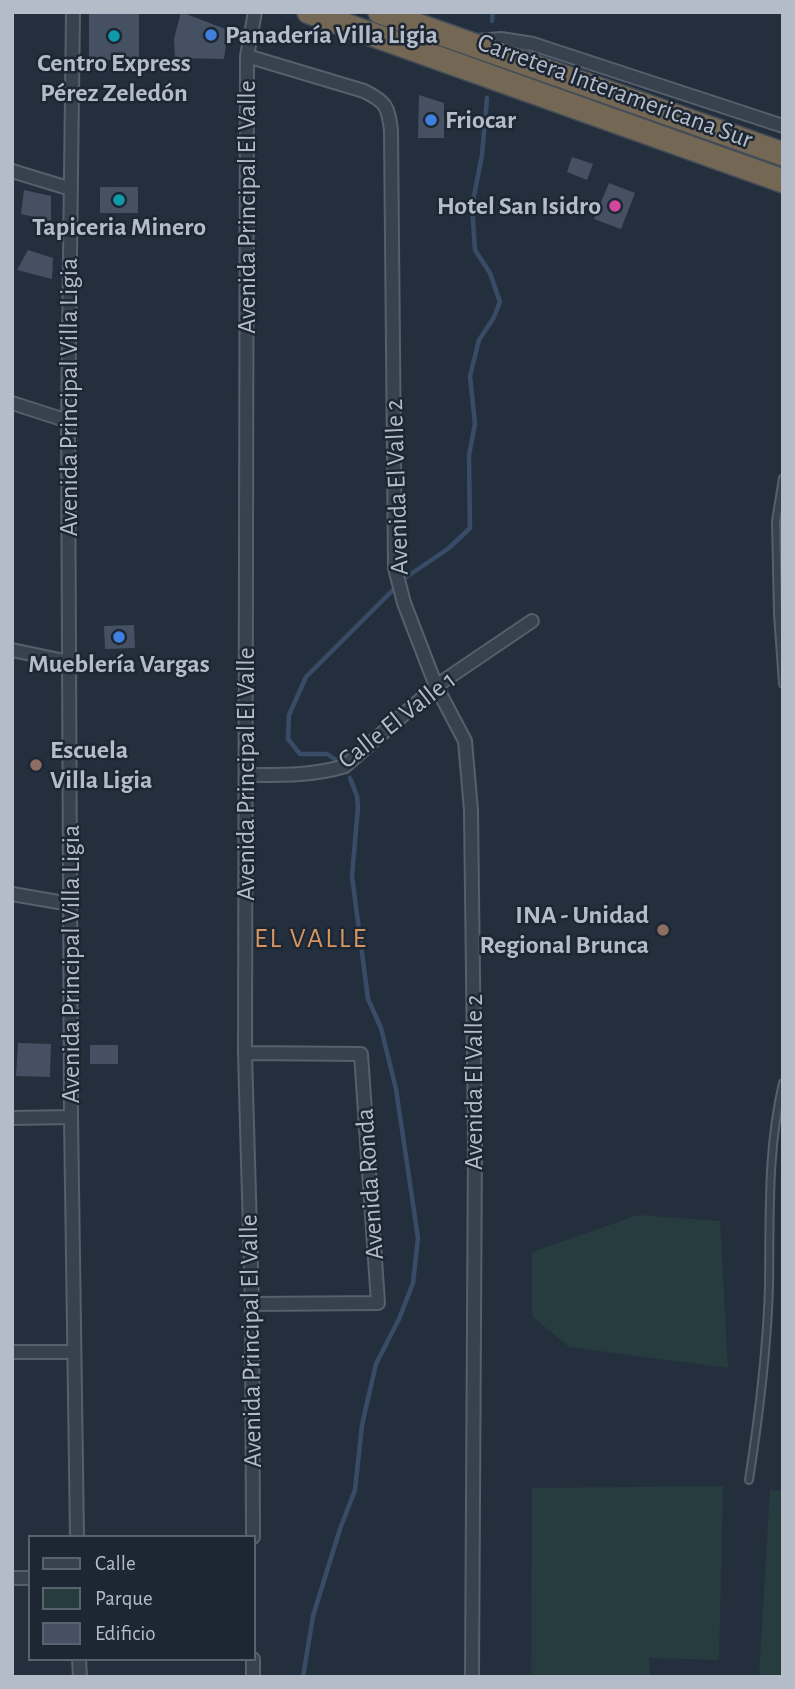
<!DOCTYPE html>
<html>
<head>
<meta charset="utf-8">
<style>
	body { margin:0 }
	#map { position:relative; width:795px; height:1689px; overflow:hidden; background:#242f3e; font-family:"Alegreya Sans",sans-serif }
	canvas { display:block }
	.frame { position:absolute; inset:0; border:14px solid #b4bcc9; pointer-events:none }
	.legend { position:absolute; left:28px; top:1535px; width:228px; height:126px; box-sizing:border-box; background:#1d2633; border:2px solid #59626f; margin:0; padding:9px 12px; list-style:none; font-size:21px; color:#b4bcc9 }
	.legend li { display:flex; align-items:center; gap:14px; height:35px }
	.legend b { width:35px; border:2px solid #59626f }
</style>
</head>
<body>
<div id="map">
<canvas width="795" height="1689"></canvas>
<div class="frame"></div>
<ul class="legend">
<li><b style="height:9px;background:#38414e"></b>Calle</li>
<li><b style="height:19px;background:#263c3f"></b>Parque</li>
<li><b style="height:19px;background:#455162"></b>Edificio</li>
</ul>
</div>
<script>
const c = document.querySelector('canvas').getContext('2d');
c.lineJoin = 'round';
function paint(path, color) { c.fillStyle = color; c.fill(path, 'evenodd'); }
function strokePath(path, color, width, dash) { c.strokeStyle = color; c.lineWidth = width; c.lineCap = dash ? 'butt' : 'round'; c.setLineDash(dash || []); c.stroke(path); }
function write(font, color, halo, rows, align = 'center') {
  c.font = font + ' "Alegreya Sans",sans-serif'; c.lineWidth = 5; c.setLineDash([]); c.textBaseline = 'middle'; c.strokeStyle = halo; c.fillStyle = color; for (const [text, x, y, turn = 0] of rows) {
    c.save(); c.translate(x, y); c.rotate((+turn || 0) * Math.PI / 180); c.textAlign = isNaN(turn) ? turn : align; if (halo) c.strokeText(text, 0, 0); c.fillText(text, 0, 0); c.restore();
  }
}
paint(new Path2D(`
	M638,1215L720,1221L728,1368L569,1347L532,1316V1252Z
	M723,1486L719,1660L649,1658L650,1677H531L532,1488Z
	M770,1490L783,1491V1677H759Z`), '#263c3f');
strokePath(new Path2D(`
	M492,21L493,12
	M342,764L327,754H300L288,739L289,715L306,677L405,578L449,548L470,528L469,455L475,424L470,376L479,340L493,319L500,302L490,273L475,250L472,206L482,155L487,98
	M303,1677L313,1616L340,1529L355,1490L362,1425L376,1364L399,1319L413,1283L418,1238L396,1089L381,1028L368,999L352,876L358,807L357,796L350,778`), '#394c67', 4.5);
paint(new Path2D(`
	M89,12H139V60H89Z
	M181,12L228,30L224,59L175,58L174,39Z
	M419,95L444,103V138H418Z
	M572,157L593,164L587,180L567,172Z
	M609,183L635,193L621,229L594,219Z
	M100,187H138V213H100Z
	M24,190L51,196V221L21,214Z
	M28,250L53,258L52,279L17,270Z
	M134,625L135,648L105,649L104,626Z
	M18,1043L51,1044L50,1077L16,1076Z
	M90,1045H118V1064H90Z`), '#455162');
const lane = new Path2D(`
	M783,478L776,521L778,614L783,684
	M749,1480C759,1416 767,1352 769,1287C770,1219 767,1150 783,1083`);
const street = new Path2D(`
	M73,12L68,421L71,1117L77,1537
	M478,41L501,39L533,44L783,126
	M247,56L364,91C386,102 388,106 391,130L395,568L404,603L436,686L465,741L471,810L475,1142L472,1677
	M12,171L71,189
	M12,403L68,421
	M12,650L69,662
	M247,775C280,775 313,776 345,766L436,686L532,621
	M12,894L70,904
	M245,1053L361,1054L378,1303L252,1304
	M12,1118L71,1117
	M12,1352H74
	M253,1537L252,1304L245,1053L247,56L255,12
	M12,1578H30
	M79,1659L80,1677
	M253,1659V1677`);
const highway = new Path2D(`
	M309,12L783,181
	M380,12L783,154`);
strokePath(lane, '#565f6c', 10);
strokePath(street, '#565f6c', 16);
strokePath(highway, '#434c59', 26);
strokePath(lane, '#38414e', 6);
strokePath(street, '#38414e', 12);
strokePath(highway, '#746855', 23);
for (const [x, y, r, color] of [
	[211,35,7,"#3f7fe0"],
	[114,36,7,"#0f9aa8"],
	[431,120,7,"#3f7fe0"],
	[119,200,7,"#0f9aa8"],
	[615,206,7,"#d1479c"],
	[119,637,7,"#3f7fe0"],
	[36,765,7,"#8d6e63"],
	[663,930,7,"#8d6e63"]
]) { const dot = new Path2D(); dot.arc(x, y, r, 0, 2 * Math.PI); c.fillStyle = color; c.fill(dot); strokePath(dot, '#1d2633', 2.5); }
write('bold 26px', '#b4bcc9', '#1d2633', [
	["Panadería Villa Ligia",225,35],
	["Centro Express",114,63,"center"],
	["Pérez Zeledón",114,93,"center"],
	["Friocar",445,120],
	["Hotel San Isidro",601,206,"right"],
	["Tapiceria Minero",119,227,"center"],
	["Mueblería Vargas",119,664,"center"],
	["Escuela",50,750],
	["Villa Ligia",50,780],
	["INA - Unidad",649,915,"right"],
	["Regional Brunca",649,945,"right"]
], 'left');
write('26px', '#b4bcc9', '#1d2633', [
	["Carretera Interamericana Sur",615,91,20],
	["Avenida Principal El Valle",247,207,-90],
	["Avenida Principal Villa Ligia",69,397,-90],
	["Avenida El Valle 2",397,487,-92],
	["Calle El Valle 1",397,720,-38],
	["Avenida Principal El Valle",246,774,-90],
	["Avenida Principal Villa Ligia",71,964,-90],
	["Avenida El Valle 2",474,1082,-90],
	["Avenida Ronda",370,1184,-94],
	["Avenida Principal El Valle",251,1341,-91]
]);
c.letterSpacing = '2px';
write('28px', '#d59563', '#1d2633', [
	["EL VALLE",311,939]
]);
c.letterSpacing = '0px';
</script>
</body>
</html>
